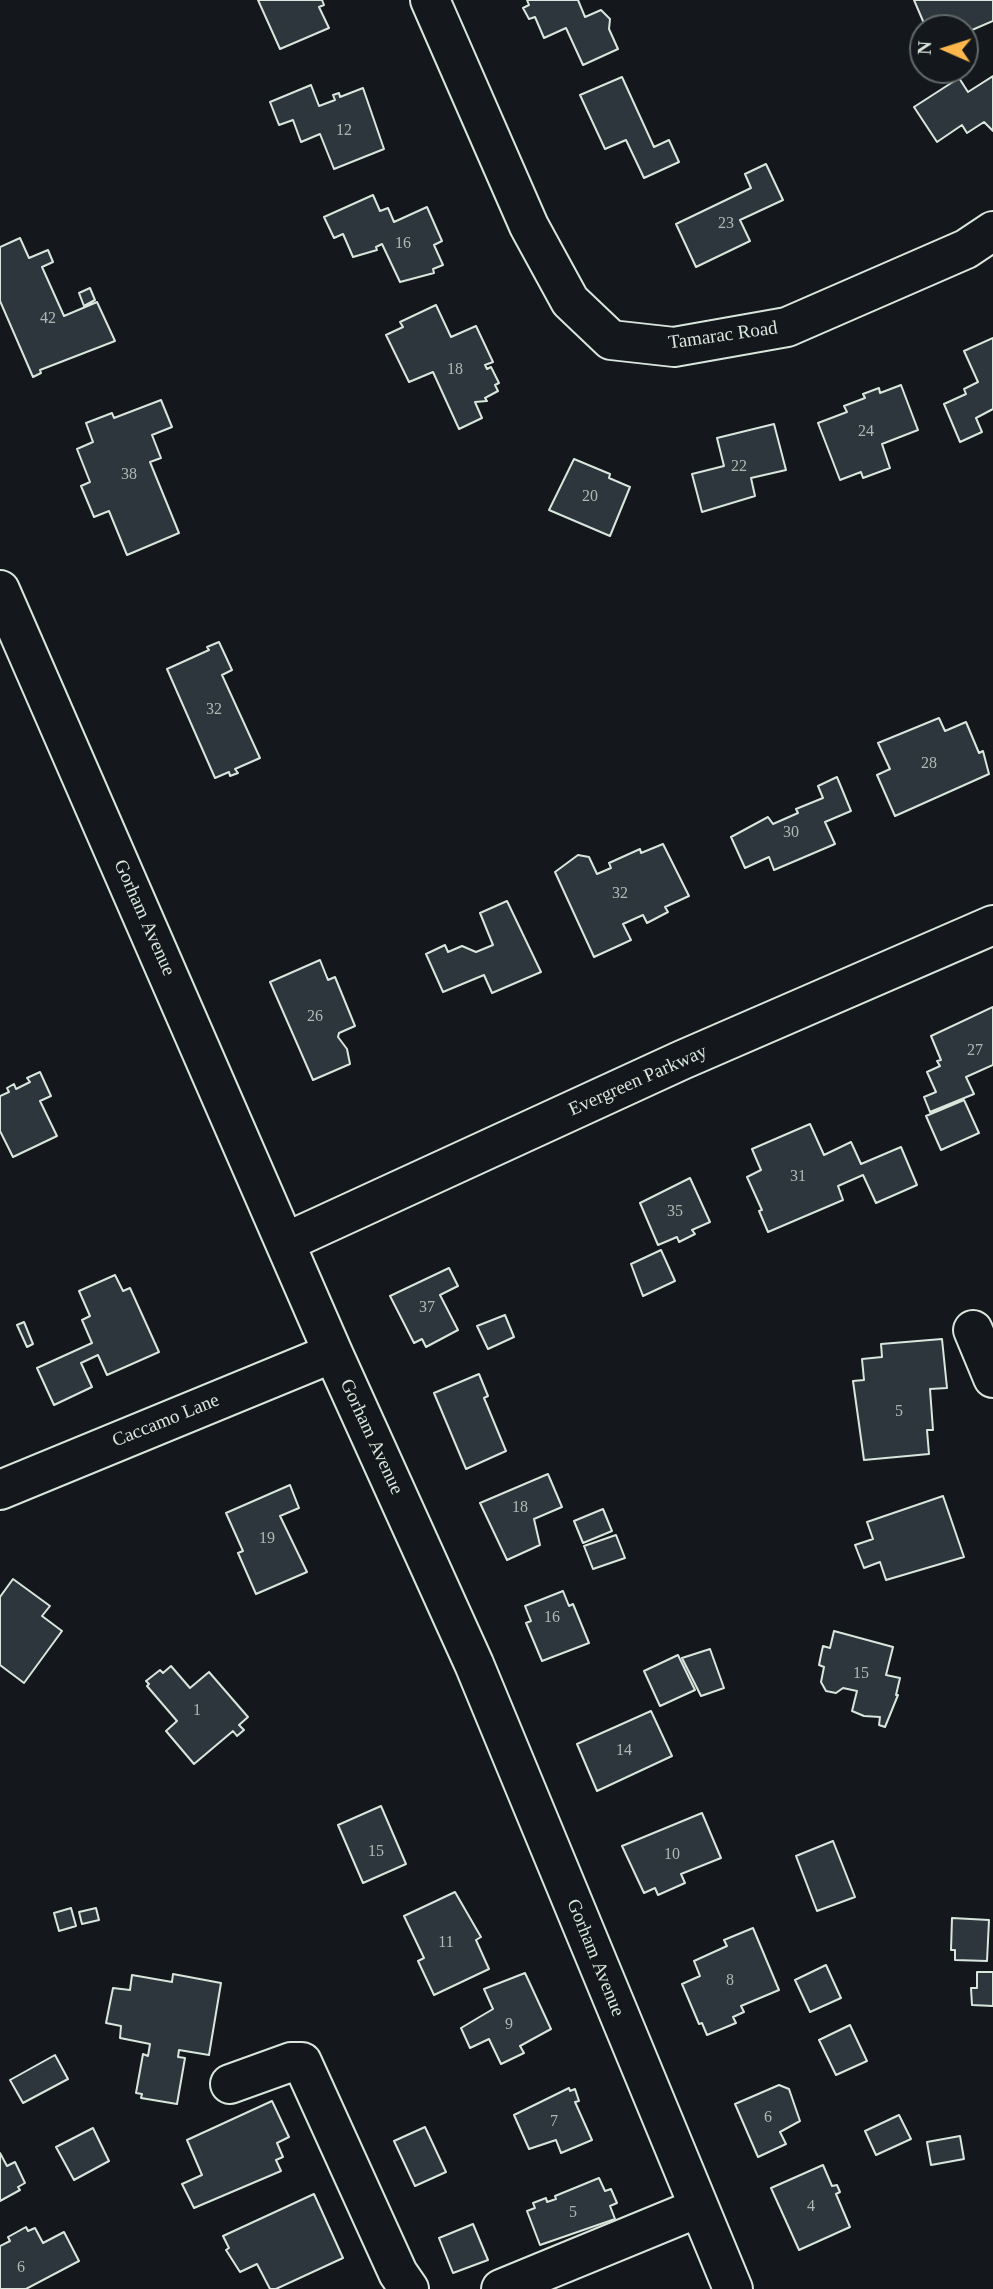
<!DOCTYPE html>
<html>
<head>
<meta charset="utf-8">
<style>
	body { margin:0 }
	#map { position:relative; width:993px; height:2289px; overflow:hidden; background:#14181c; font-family:"Times New Roman",serif }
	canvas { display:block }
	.north { position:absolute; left:909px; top:14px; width:70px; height:70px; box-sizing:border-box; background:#14181c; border:2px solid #626a69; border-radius:50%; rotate:273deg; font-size:19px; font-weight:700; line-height:28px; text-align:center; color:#d8e6dc }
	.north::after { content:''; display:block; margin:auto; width:24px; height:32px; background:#ffb74d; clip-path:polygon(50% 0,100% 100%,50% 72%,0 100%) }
</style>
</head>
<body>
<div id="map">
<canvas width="993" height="2289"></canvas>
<div class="north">N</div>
</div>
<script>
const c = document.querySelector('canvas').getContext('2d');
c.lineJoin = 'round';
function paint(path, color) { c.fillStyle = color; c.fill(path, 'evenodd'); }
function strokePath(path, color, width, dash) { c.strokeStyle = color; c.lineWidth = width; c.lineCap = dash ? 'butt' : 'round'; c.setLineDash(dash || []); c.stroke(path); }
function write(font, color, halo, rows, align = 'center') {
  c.font = font + ' "Times New Roman",serif'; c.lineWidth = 5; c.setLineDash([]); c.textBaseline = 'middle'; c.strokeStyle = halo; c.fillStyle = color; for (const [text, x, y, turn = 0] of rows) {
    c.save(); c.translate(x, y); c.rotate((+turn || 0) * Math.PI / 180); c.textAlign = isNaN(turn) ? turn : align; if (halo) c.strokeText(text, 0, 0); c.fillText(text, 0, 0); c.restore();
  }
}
const building = new Path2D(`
	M258,0H322L324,5L319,7L329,28L280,49Z
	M527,0H578L585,17L601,10L610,19L609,29L618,49L583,65L566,28L544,38L535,17L529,19L523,8L529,5Z
	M914,0H993V21L965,33V28H952L949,21L926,28Z
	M993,76V131L984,122L967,133L962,125L937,142L914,107L959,78L968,92Z
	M622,77L654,147L669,140L679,162L644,178L626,140L605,149L580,95Z
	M311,85L319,106L335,100L333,95L339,93L340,97L363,88L384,149L334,169L320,134L301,142L293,120L279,125L270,102Z
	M766,164L783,200L740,220L750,241L696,267L676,224L751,188L745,174Z
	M373,195L380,211L388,208L394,222L427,207L442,241L434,245L443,265L433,269L434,273L400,282L382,244L376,247L377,250L353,257L343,234L334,238L324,217Z
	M20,238L29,258L48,250L53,262L42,267L64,316L97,302L115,341L40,370L41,373L33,377L0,301V247Z
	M90,288L95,300L84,306L79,293Z
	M436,305L451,337L476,326L493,362L485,365L487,369L491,367L499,383L495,385L498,391L485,398L487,401L475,402L482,418L459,429L433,372L409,382L386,335L403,327L400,322Z
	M993,338V409L976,418L982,432L960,442L944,404L966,394L964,389L978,382L964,351Z
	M901,385L918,430L882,444L890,468L863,478L861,472L840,480L818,423L847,412L844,406L865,398L863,394L879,388L880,393Z
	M161,400L172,427L152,435L161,458L150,462L179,533L127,555L109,511L94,517L81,486L90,482L77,449L93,442L86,423L112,413L114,418Z
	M774,424L786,470L751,478L755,496L702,512L692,474L724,466L717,438Z
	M574,459L610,474L609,478L630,487L610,536L549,510Z
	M219,642L232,670L222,675L260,758L235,769L238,773L230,776L229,772L215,778L167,669L209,650L207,647Z
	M939,718L945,731L966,722L979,753L983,751L989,774L895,816L877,775L890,769L878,743Z
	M837,777L851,811L825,822L835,844L774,870L769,857L745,868L731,837L768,817L773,824L798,813L796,809L823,798L818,786Z
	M663,844L689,896L665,907L668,912L647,923L643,915L623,924L631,940L594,957L555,872L578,855L589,857L597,874L611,868L609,863L640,849L641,853Z
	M507,901L541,972L492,993L484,975L443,992L426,954L445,945L448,952L462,946L476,952L493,945L480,913Z
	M320,960L328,980L335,977L355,1026L339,1033L338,1037L347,1049L350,1064L313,1080L270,982Z
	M993,1007V1065L966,1077L974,1094L930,1112L924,1097L936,1092L927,1072L940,1066L937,1061L941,1060L931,1036Z
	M40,1072L51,1096L40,1101L57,1136L13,1157L0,1131V1096L9,1092L7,1088L14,1084L16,1089L30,1082L27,1078Z
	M964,1100L979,1133L941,1150L926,1116Z
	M810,1124L824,1155L851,1142L861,1164L901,1147L917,1185L876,1203L863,1175L838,1186L843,1200L768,1232L759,1211L762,1210L747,1177L761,1170L752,1149Z
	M690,1178L710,1222L692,1230L695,1234L679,1242L677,1237L658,1245L640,1203Z
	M661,1250L675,1281L643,1296L631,1264Z
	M449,1268L458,1286L440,1295L458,1330L426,1347L422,1339L414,1343L390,1296Z
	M115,1275L123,1291L130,1288L159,1352L107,1375L98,1355L81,1363L92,1387L54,1405L37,1368L92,1343L82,1320L90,1316L79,1291Z
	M505,1315L514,1337L488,1349L477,1326Z
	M24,1322L33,1344L27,1347L17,1325Z
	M942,1339L947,1388L930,1389L933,1430H927L929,1454L864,1460L853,1381L864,1380L862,1359L882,1357L881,1344Z
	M479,1374L488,1396L484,1398L506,1451L466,1469L434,1393Z
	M548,1474L562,1507L534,1519L540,1545L507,1560L480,1503Z
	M290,1485L299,1508L280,1516L307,1572L256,1594L238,1553L243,1551L226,1513Z
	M943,1496L964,1557L886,1580L880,1562L864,1568L855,1545L873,1539L867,1522Z
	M603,1509L612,1531L583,1543L574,1521Z
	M616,1535L625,1558L593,1569L584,1546Z
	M13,1579L50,1606L42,1616L62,1631L24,1683L0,1665V1597Z
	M563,1591L569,1606L573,1604L589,1643L542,1661L526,1623L531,1621L525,1606Z
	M834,1631L893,1647L886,1675L900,1678L896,1695H898L885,1727L879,1725L880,1717L864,1716L852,1711L857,1691L843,1688L836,1693L826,1691L821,1682L824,1667L819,1665L821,1655L823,1646L830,1648Z
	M710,1649L724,1688L701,1696L682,1658Z
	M678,1655L695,1690L660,1706L644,1671Z
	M171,1666L190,1688L209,1672L248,1717L239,1725L244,1730L237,1736L233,1731L194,1764L166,1731L177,1721L147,1686L149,1684L146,1681L160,1670L163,1673Z
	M651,1711L672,1756L597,1791L577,1744Z
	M381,1806L406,1864L363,1883L338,1825Z
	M702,1813L721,1858L681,1874L685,1883L658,1895L655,1888L644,1893L622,1846Z
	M833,1841L855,1897L817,1911L796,1856Z
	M455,1892L481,1937L476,1940L489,1969L434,1995L418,1961L424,1958L404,1916Z
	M71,1908L76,1926L59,1931L54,1913Z
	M96,1908L99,1920L82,1924L79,1912Z
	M952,1918L989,1920L987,1961L955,1960V1950H951Z
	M753,1928L779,1990L741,2006L744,2012L733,2017L736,2023L707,2035L702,2023L699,2024L682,1984L700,1976L694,1961L727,1946L724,1940Z
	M826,1965L841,1998L810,2012L795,1980Z
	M977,1972H993V2006L972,2005L971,1988H977Z
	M525,1973L551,2029L520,2046L524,2053L501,2064L489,2039L470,2048L461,2028L493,2009L484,1989Z
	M173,1974L221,1983L209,2055L179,2050L178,2057L185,2058L177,2104L141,2098L142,2094L136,2093L143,2054L148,2056L150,2044L120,2038L121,2026L106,2023L113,1988L130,1990L132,1975L172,1982Z
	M850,2025L867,2061L836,2075L819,2040Z
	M55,2055L68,2079L23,2103L10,2080Z
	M779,2085L789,2089L800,2121L780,2132L786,2144L758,2157L735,2104Z
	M569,2088L570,2091L575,2089L579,2101L575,2102L592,2140L561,2153L556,2140L529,2149L514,2115Z
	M272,2101L289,2137L277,2143L283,2157L276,2160L281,2171L194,2208L182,2184L202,2175L187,2140Z
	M899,2115L911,2139L876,2155L865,2131Z
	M425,2127L446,2172L415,2186L394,2141Z
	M93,2128L109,2161L74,2180L56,2147Z
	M960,2136L964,2159L931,2165L927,2142Z
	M0,2153L7,2166L15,2162L25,2183L18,2187L20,2190L0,2201Z
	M823,2165L832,2186L837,2185L840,2192L836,2194L850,2227L799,2250L771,2188Z
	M599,2178L605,2191L611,2189L617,2203L610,2206L615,2219L540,2245L527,2211L535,2208L533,2203L546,2198L547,2202L556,2199L555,2196Z
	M314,2194L343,2258L276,2289H270L257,2264L240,2272L226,2250L229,2248L223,2236Z
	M473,2224L488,2260L453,2273L439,2238Z
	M26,2227L28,2231L35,2228L43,2243L64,2232L79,2261L26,2289H0V2246L10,2241L8,2237Z`);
paint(building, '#2c363c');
strokePath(building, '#d8e6dc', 2);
const minor = new Path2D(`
	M430,0L529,226L570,301L611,340L674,347L787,327L966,249L993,231
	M0,590L333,1353L474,1664L733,2289
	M286,1242L682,1060L993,925
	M973,1330L993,1378
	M0,1490L333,1353
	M230,2084L291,2062H302L398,2273L409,2289
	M501,2289L698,2208`);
strokePath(minor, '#d8e6dc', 42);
strokePath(minor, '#14181c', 38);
write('16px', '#adbab4', null, [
	["12",344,131],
	["23",726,224],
	["16",403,244],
	["42",48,319],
	["18",455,370],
	["24",866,432],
	["22",739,467],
	["38",129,475],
	["20",590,497],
	["32",214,710],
	["28",929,764],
	["30",791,833],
	["32",620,894],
	["26",315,1017],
	["27",975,1051],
	["31",798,1177],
	["35",675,1212],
	["37",427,1308],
	["5",899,1412],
	["18",520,1508],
	["19",267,1539],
	["16",552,1618],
	["15",861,1674],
	["1",197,1711],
	["14",624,1751],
	["15",376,1852],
	["10",672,1855],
	["11",446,1943],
	["8",730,1981],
	["9",509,2025],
	["6",768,2118],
	["7",554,2122],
	["4",811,2207],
	["5",573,2213],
	["6",21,2268]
]);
write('19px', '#d8e6dc', '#14181c', [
	["Tamarac Road",723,336,-8],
	["Gorham Avenue",144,918,66],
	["Evergreen Parkway",638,1081,-24],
	["Caccamo Lane",166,1421,-22],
	["Gorham Avenue",371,1437,65],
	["Gorham Avenue",595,1958,68]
]);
</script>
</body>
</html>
